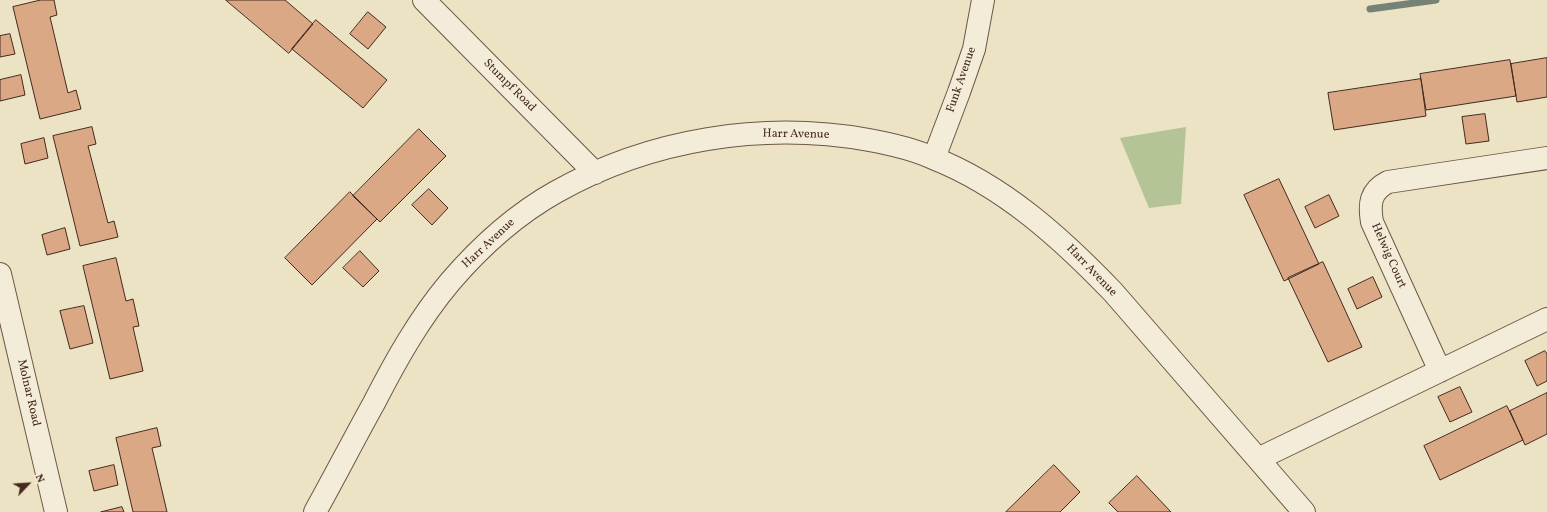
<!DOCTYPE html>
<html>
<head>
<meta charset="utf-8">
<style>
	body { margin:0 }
	#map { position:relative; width:1547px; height:512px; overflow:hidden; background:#ece2c4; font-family:Vollkorn,serif }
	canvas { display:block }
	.north { position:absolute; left:8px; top:464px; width:40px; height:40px; -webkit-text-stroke:3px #f3ecd9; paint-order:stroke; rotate:65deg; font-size:11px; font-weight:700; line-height:16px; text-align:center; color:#44291c }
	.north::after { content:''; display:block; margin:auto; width:14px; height:18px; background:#44291c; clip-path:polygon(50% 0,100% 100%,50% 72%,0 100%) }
</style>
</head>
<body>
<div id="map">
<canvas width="1547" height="512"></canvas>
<div class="north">N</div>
</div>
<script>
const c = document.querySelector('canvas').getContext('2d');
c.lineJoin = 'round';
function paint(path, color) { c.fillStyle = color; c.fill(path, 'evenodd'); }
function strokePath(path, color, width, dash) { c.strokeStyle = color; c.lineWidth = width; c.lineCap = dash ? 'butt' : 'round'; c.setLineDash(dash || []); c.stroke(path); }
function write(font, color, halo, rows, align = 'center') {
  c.font = font + ' Vollkorn,serif'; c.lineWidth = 3; c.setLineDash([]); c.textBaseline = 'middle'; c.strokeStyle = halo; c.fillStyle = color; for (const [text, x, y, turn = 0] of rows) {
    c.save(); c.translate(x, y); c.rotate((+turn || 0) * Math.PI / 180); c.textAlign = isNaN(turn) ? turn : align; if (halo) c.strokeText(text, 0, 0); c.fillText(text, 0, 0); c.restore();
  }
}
paint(new Path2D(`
	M1186,127L1181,204L1149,208L1120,138Z`), '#b5c496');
strokePath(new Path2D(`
	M1370,9L1436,0`), '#778276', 7);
const building = new Path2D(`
	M41,0H54L57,15L50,17L68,93L76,90L81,109L40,119L13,7Z
	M226,0H285L313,24L289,53Z
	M368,12L386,27L368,49L350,34Z
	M316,20L387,80L363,108L292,49Z
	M10,34L15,54L0,57V36Z
	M1547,58V97L1517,102L1511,64Z
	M1510,60L1516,96L1426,110L1420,74Z
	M21,75L25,95L0,101V80Z
	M1421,79L1426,116L1334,130L1328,93Z
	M1485,114L1489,141L1466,144L1462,117Z
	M92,127L96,144L88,146L108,223L114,221L118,237L80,246L53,136Z
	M419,129L446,156L380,222L353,196Z
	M44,138L48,158L25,164L21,144Z
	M1279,179L1319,264L1284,281L1244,195Z
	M429,189L448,208L432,225L412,205Z
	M350,192L377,219L312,285L285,258Z
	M1329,195L1339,216L1315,228L1305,207Z
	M65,228L70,249L47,255L42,235Z
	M360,251L379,271L363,287L343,268Z
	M116,258L126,301L133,299L139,326L133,327L143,371L110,379L83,266Z
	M1323,262L1362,347L1328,362L1288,278Z
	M1373,277L1382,297L1357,309L1348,289Z
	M84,306L93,343L70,349L60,311Z
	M1545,351L1547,354V381L1537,386L1525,361Z
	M1460,387L1472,412L1450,422L1438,397Z
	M1547,393V434L1525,445L1510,411Z
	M1507,406L1523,440L1440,480L1424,446Z
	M157,428L161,446L152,448L167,512H133L116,438Z
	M114,465L118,485L94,491L89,471Z
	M1054,465L1080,492L1060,512H1006Z
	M1137,476L1171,512H1118L1109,503Z
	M122,507L124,512H101Z`);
paint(building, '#daa885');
strokePath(building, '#44291c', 1);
const minor = new Path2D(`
	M424,0L595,173
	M934,158L959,92L974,49L983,0
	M0,274L56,512
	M1440,371L1372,222C1369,204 1370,191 1388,182L1547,158
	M1258,459L1547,319
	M315,512C335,476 354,439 374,403C396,360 419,319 450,282C480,247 515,215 556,192C650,139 763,121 869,140C891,144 913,149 933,158C1004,186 1061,238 1113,292L1304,512`);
strokePath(minor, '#6e5746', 24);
strokePath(minor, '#f3ecd9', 22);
write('12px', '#44291c', '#f3ecd9', [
	["Funk Avenue",962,80,-71],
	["Stumpf Road",509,86,45],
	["Harr Avenue",796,135,1],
	["Harr Avenue",489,244,-43],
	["Helwig Court",1388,256,66],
	["Harr Avenue",1091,271,46],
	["Molnar Road",28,393,77]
]);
</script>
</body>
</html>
